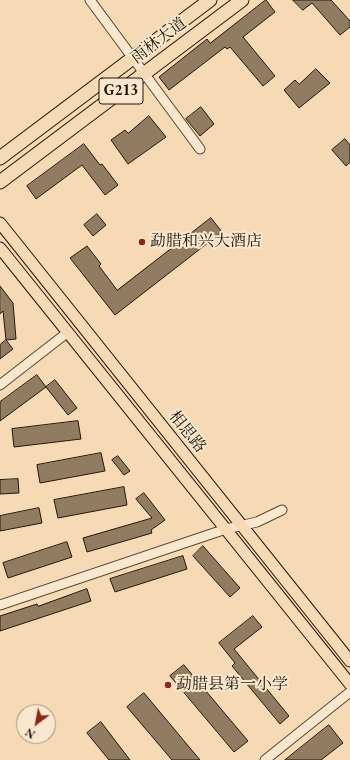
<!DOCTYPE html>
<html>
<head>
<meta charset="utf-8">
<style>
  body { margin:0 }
  #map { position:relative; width:350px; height:760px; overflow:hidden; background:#f6dab6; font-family:"EB Garamond",serif }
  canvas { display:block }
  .north { position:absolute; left:16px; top:704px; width:40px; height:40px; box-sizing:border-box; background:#f9e7d0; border:1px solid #a39480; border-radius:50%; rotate:212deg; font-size:11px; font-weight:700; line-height:16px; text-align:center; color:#231708 }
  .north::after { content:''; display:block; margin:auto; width:14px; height:18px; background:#8f2418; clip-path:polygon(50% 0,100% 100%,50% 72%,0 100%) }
</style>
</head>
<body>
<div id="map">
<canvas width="350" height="760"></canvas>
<div class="north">N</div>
</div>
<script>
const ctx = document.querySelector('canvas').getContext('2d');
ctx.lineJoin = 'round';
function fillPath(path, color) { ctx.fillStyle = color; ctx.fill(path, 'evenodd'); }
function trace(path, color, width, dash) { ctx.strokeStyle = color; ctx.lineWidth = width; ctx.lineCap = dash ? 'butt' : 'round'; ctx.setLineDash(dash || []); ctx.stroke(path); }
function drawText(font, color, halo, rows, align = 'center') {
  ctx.font = font + ' "EB Garamond","Noto Serif SC",serif'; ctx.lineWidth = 4; ctx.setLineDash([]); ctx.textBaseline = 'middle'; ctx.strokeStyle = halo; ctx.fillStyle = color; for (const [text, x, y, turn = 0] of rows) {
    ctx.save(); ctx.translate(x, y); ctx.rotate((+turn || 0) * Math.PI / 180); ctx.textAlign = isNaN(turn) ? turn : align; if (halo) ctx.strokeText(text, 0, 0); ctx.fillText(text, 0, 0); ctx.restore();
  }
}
const building = new Path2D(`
  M266 0 275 12 243 37 275 76 263 86 230 47 227 49 225 47 169 90 159 77 207 39 210 43Z
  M293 0H331L350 21V27L340 35 312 3 303 10Z
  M316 69 330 83 299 108 284 90 295 80 299 84Z
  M201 107 214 124 200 136 186 119Z
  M149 116 166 137 128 164 111 140 125 130 128 133Z
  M345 139 350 145V162L346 166 332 150Z
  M84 144 100 165 102 164 118 185 105 195 82 165 36 199 27 186Z
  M97 214 106 225 93 236 84 225Z
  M211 218 222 232 115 315 70 258 87 246 101 264 99 266 117 290Z
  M0 286 13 303 16 339 6 340 3 311 0 314Z
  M6 340 13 349 0 359V345Z
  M37 375 46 387 0 421V402Z
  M55 380 77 408 68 415 46 387Z
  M78 421 81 439 14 447 12 429Z
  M101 453 105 471 40 483 37 465Z
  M118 456 130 471 124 475 112 460Z
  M18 479 19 493 0 494V480Z
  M124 487 127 505 58 518 54 500Z
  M144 493 165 520 151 530 152 533 87 552 83 538 152 518 136 499Z
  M39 508 42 523 0 531V516Z
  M67 542 72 557 8 578 3 563Z
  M203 546 240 588 230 597 193 556Z
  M183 556 187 569 115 592 110 579Z
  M87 589 91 601 0 631V616L37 604 38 606Z
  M253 616 262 627 234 649 289 716 280 724 232 666 235 663 219 643Z
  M184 665 248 741 234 752 170 676Z
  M144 693 200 760H172L127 707Z
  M101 722 130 760H109L87 733Z
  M329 725 343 743 321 760H285Z`);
fillPath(building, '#917c62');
trace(building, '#231708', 1);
const minor = new Path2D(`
  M90 0 200 149
  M0 385 68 332
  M0 605 226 529 257 522 282 510
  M265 760 350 692`);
const major = new Path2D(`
  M0 223 350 661
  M0 248 350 684`);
const highway = new Path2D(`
  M0 158 210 0
  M0 182 242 0`);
trace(minor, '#584834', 11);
trace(major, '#231708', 13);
trace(highway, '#231708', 15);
trace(minor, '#f9e7d0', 9);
trace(major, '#f6dab6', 11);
trace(highway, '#f6dab6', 13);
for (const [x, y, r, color] of [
  [142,242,4,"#8f2418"],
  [168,685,4,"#8f2418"]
]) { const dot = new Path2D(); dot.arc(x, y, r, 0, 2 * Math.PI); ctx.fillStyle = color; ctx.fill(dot); trace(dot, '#f9e7d0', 1.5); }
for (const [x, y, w] of [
  [121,91,44]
]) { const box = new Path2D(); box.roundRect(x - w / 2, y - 13, w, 26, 3); ctx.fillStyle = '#f9e7d0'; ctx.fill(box); trace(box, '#231708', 1); }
drawText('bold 15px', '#231708', null, [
  ["G213",121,91]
]);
drawText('16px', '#231708', '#f9e7d0', [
  ["雨林大道",159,41,-37],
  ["相思路",187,432,51]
]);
drawText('16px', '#231708', '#f9e7d0', [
  ["勐腊和兴大酒店",150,242],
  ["勐腊县第一小学",176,685]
], 'left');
</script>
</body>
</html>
